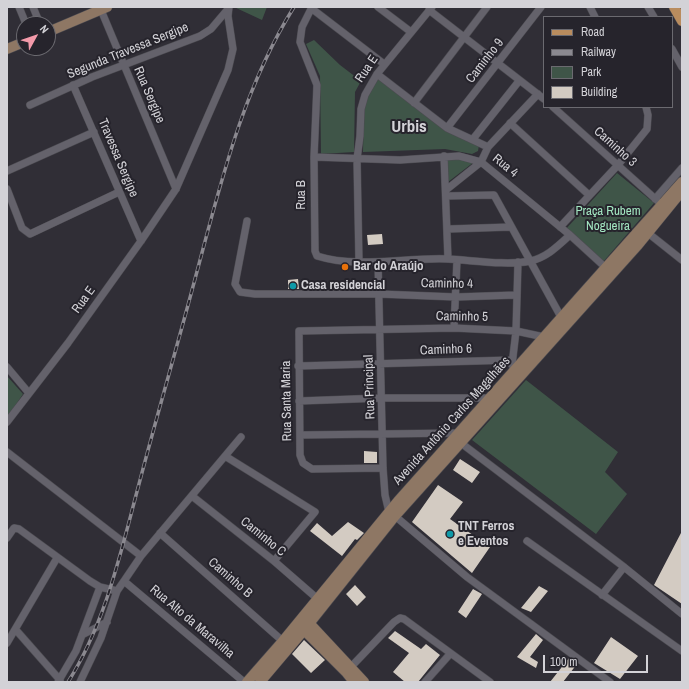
<!DOCTYPE html>
<html>
<head>
<meta charset="utf-8">
<style>
  body { margin:0 }
  #map { position:relative; width:689px; height:689px; overflow:hidden; background:#302e36; font-family:"Archivo Narrow",sans-serif }
  canvas { display:block }
  .frame { position:absolute; inset:0; border:8px solid #d3d2d7; pointer-events:none }
  .legend { position:absolute; left:543px; top:16px; width:130px; height:92px; box-sizing:border-box; background:#26242c; border:1px solid #6b6a70; margin:0; padding:5px 7px; list-style:none; font-size:12px; color:#d3d2d7 }
  .legend li { display:flex; align-items:center; gap:8px; height:20px }
  .legend b { width:20px; border:1px solid #6b6a70 }
  .north { position:absolute; left:16px; top:16px; width:40px; height:40px; box-sizing:border-box; background:#26242c; border:1px solid #6b6a70; border-radius:50%; rotate:50deg; font-size:11px; font-weight:700; line-height:16px; text-align:center; color:#d3d2d7 }
  .north::after { content:''; display:block; margin:auto; width:14px; height:18px; background:#f39aaa; clip-path:polygon(50% 0,100% 100%,50% 72%,0 100%) }
  .scale { position:absolute; left:543px; top:655px; width:105px; height:18px; box-sizing:border-box; border:2px solid #d3d2d7; border-top:0; padding-left:5px; font-size:12px; line-height:14px; white-space:nowrap; color:#d3d2d7; -webkit-text-stroke:3px #26242c; paint-order:stroke }
</style>
</head>
<body>
<div id="map">
<canvas width="689" height="689"></canvas>
<div class="frame"></div>
<ul class="legend">
<li><b style="height:5px;background:#b98c5e"></b>Road</li>
<li><b style="height:5px;background:#8b8990"></b>Railway</li>
<li><b style="height:11px;background:#3f5548"></b>Park</li>
<li><b style="height:11px;background:#d3cbc2"></b>Building</li>
</ul>
<div class="north">N</div>
<div class="scale">100 m</div>
</div>
<script>
const ctx = document.querySelector('canvas').getContext('2d');
ctx.lineJoin = 'round';
function fillPath(path, color) { ctx.fillStyle = color; ctx.fill(path, 'evenodd'); }
function trace(path, color, width, dash) { ctx.strokeStyle = color; ctx.lineWidth = width; ctx.lineCap = dash ? 'butt' : 'round'; ctx.setLineDash(dash || []); ctx.stroke(path); }
function drawText(font, color, halo, rows, align = 'center') {
  ctx.font = font + ' "Archivo Narrow",sans-serif'; ctx.lineWidth = 4; ctx.setLineDash([]); ctx.textBaseline = 'middle'; ctx.strokeStyle = halo; ctx.fillStyle = color; for (const [text, x, y, turn = 0] of rows) {
    ctx.save(); ctx.translate(x, y); ctx.rotate((+turn || 0) * Math.PI / 180); ctx.textAlign = isNaN(turn) ? turn : align; if (halo) ctx.strokeText(text, 0, 0); ctx.fillText(text, 0, 0); ctx.restore();
  }
}
fillPath(new Path2D(`
  M234 7H267L262 20Z
  M314 40 340 65 361 81 355 92 354 152 321 154 320 76 306 44Z
  M377 78 444 128 479 145 478 151 472 154 445 149 363 152 364 99Z
  M447 154 474 162 448 182Z
  M617 173 654 203 603 262 565 230Z
  M7 376 23 394 7 418Z
  M526 380 618 452 605 472 627 494 596 534 472 440Z`), '#3f5548');
fillPath(new Path2D(`
  M382 234 383 244 368 245 367 235Z
  M298 279 299 289H288V280Z
  M364 451 377 452V463H364Z
  M460 459 480 472 472 483 453 470Z
  M438 485 463 502 450 519 490 547 472 573 412 522Z
  M348 522 364 533 357 540 355 539 342 556 310 531 317 523 332 536Z
  M682 531V604L654 585Z
  M355 585 366 597 357 606 346 594Z
  M539 586 548 591 531 612 521 608Z
  M473 589 482 594 466 618 458 612Z
  M395 631 421 649 426 644 440 655 418 682H405L393 672 409 653 388 638Z
  M536 634 543 640 530 657 538 662 536 668 517 657Z
  M611 637 638 656 620 679 594 663Z
  M304 640 325 660 311 673 292 654Z
  M569 658 577 664 563 682H550Z`), '#d3cbc2');
const street = new Path2D(`
  M19 7 26 24
  M33 7 40 24
  M312 7 302 27 300 42 317 85 314 157 315 251 317 256C359 269 405 257 448 259 471 260 507 266 530 261 546 258 558 246 570 235
  M378 7 411 32
  M590 7 595 17
  M648 7 654 17
  M311 8 384 64
  M101 10 176 189
  M429 10 544 99
  M672 49 682 67
  M377 74 447 128 488 147
  M73 85 141 241
  M414 103 487 7
  M30 105 92 77 200 36 211 29 228 9
  M553 107 661 204
  M510 123 589 195
  M447 128 541 7
  M473 139 519 81
  M444 156 448 259
  M314 157 400 160 459 156 481 162 570 235 605 267
  M7 171 94 132
  M7 189 22 228 30 234 119 192
  M446 190 481 162 488 147 538 94
  M446 196 494 195 561 317
  M655 199 682 168
  M247 221 235 284 240 292 255 294H379L456 297 516 295
  M560 227 618 165 647 129 648 115 646 107
  M448 229 511 227
  M648 233 682 260
  M359 262 357 159 360 136 361 109 365 95 377 74 432 7
  M378 262 383 468 385 495 389 512
  M454 328 457 260
  M512 365 516 331 518 262
  M298 366 512 360
  M7 367 28 392
  M299 401 382 398H490
  M7 422 68 343 141 241 176 189 228 70 233 49 228 16 229 7
  M300 435 459 433
  M461 443 624 567 682 614
  M7 452 141 556
  M225 456 315 512 274 561
  M383 468 312 469 303 463 300 455 299 331 454 328 516 331 544 337
  M192 496 274 561 320 601
  M395 516 467 577 610 682
  M160 533 286 644
  M7 538 14 528 19 529 90 581 100 587 117 591
  M527 541 682 651
  M124 581 244 682
  M602 595 624 567
  M16 630 60 680
  M82 635 107 622
  M7 643 57 558
  M348 670 394 622 400 618 404 619 490 682
  M58 682 76 651 100 587
  M80 682 101 638 117 591 124 581 141 556 241 437
  M425 682 450 654`);
const secondary = new Path2D(`
  M48 32 107 7
  M7 49 24 42
  M309 623 364 682
  M304 630 346 672 354 682
  M247 682 283 641 399 500 682 182
  M260 682 304 630 395 516 637 246 681 192`);
const primary = new Path2D(`
  M674 7 682 21`);
trace(street, '#4c4b51', 8);
trace(secondary, '#4c4b51', 11);
trace(primary, '#4c4b51', 11);
trace(street, '#64626b', 7);
trace(secondary, '#8e7764', 10);
trace(primary, '#b98c5e', 10);
const rail = new Path2D(`
  M68 682C106 622 121 551 139 484 157 415 177 347 195 279 220 186 242 90 294 7`);
trace(rail, '#8b8990', 3.5);
trace(rail, '#26242c', 2, [6]);
for (const [x, y, r, color] of [
  [345,267,4,"#e8710a"],
  [293,286,4,"#0f9aa8"],
  [450,534,4,"#0f9aa8"]
]) { const dot = new Path2D(); dot.arc(x, y, r, 0, 2 * Math.PI); ctx.fillStyle = color; ctx.fill(dot); trace(dot, '#26242c', 1.5); }
drawText('13px', '#d3d2d7', '#26242c', [
  ["Segunda Travessa Sergipe",128,51,-22],
  ["Caminho 9",485,61,-52],
  ["Rua E",367,69,-56],
  ["Rua Sergipe",149,95,67],
  ["Caminho 3",615,147,42],
  ["Travessa Sergipe",118,158,67],
  ["Rua 4",505,166,39],
  ["Rua B",302,195,-90],
  ["Caminho 4",447,284,1],
  ["Rua E",84,300,-54],
  ["Caminho 5",462,317,1],
  ["Caminho 6",446,350,-2],
  ["Rua Principal",370,387,-92],
  ["Rua Santa Maria",287,401,-91],
  ["Avenida Antônio Carlos Magalhães",452,421,-48],
  ["Caminho C",263,537,39],
  ["Caminho B",230,578,41],
  ["Rua Alto da Maravilha",192,622,40]
]);
drawText('13px', '#a3e7c2', '#26242c', [
  ["Praça Rubem",608,212],
  ["Nogueira",608,227]
]);
drawText('bold 13px', '#d3d2d7', '#26242c', [
  ["Bar do Araújo",353,267],
  ["Casa residencial",301,286],
  ["TNT Ferros",458,527],
  ["e Eventos",458,542]
], 'left');
drawText('bold 17px', '#d3d2d7', '#26242c', [
  ["Urbis",409,127]
]);
</script>
</body>
</html>
